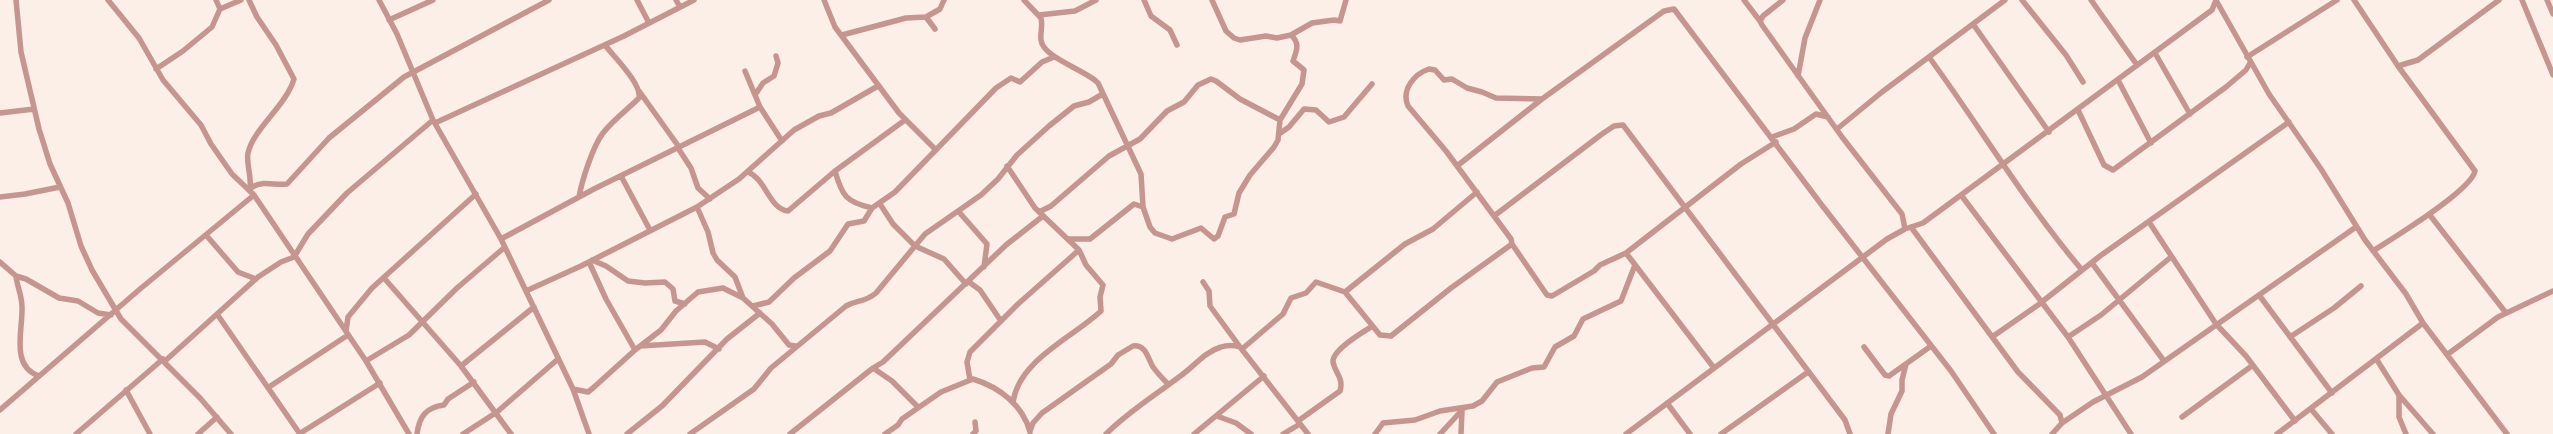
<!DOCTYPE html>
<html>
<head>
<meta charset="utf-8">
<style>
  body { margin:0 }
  canvas { display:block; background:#fbefe7 }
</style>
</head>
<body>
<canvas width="2553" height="434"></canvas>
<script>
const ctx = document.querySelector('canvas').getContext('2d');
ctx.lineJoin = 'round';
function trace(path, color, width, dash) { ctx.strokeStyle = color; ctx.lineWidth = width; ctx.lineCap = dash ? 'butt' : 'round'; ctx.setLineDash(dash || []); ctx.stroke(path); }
trace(new Path2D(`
  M16 0 21 52 39 129 50 164 68 203 81 246 92 270 121 319 200 398 231 434
  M108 0 139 38 163 80 201 125 211 144 232 174 254 195 366 361 409 434
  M216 0 220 9
  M249 0 257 17 276 45 294 79C286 106 253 129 248 153 246 163 252 178 250 190
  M379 0 397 34 433 120 501 239 573 389 589 434
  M637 0 649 23
  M676 0 680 7
  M824 0 835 27 899 113 935 149
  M1024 0 1041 18C1043 26 1040 33 1041 40 1043 58 1086 70 1098 83L1141 174 1143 207 1150 227 1155 233 1172 239 1201 228 1214 239 1218 236 1225 217 1234 214 1239 193 1250 175 1274 147 1278 140 1280 120 1302 84 1304 70 1293 61C1297 50 1300 43 1291 35L1277 38 1266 36 1240 40 1234 38 1226 31 1212 0
  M1144 0 1151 16 1170 30 1177 45
  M1744 0 1760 21
  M1783 0 1763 16 1760 21 1762 25 1842 137 1902 214 1905 229
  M2022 0 2066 55 2083 82
  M2091 0 2137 65
  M2354 0 2398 66 2475 171C2471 191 2393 238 2373 251
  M2522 0 2553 75
  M2547 0 2553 14
  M2217 2 2269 94 2321 169 2365 240 2406 294 2423 323 2507 434
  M1039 15 1075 11 1096 0
  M926 17 940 9 944 0
  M389 20 433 0
  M1973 24 2049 132
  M842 35 906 18 926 17 935 29
  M1291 35 1312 23 1334 20 1340 21 1346 0
  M2155 53 2190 114
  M1929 57C1981 128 2025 203 2082 270
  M2247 57 2337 0
  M2398 66 2418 60 2499 0
  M156 69 183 51 212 27 220 9 241 0
  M745 71 760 107 782 141
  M1798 76 1805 38 1820 0
  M2118 80 2151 143
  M639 91 679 147
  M755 95 763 83 774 76 778 63 776 56
  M2078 110 2104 165 2113 170 2226 87 2246 70 2250 63
  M0 113 34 109
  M435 123 624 36 694 0
  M1837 129 1882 92 2005 0
  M1279 134 1289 127 1304 109 1316 110 1329 122 1344 117 1372 84
  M1772 137 1794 129 1816 114 1828 117
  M678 148 691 168 698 188 710 199
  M1007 166 1035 208 1079 250 1086 265 1103 285 1100 297 1101 311C1072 338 1019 360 1013 402
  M1457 166 1542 99 1664 11 1674 9 1821 204 1951 371 1994 434
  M835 171C842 196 846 202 872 208L895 192 996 88 1011 78 1020 82 1042 62 1054 57
  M748 172C766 179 769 209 788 211L835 171 905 120
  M621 176 650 230
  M250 190 252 187C265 180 275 186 287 184L329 138 404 77 549 0
  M1961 195 2068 337 2131 434
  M0 197 25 194 60 187
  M579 197C582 180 593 146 603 133 613 120 627 110 639 98 642 84 614 57 605 45
  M880 204 893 224 915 246 944 259 966 284
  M697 207 708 232 713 253 717 260 735 277 743 298 772 324 789 345 796 346
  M959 212 987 244 984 267
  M1039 212 1051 206 1109 156 1140 139 1167 111 1184 102 1198 85 1211 79 1216 81 1240 99 1280 120
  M2429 214 2506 313
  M1494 216 1602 134 1614 126 1623 125 1845 420 1850 434
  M2149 222 2216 324 2246 356 2295 421
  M1911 227 2018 372 2060 415 2062 423 2052 434
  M206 235 238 272 256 279
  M501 239 594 189 760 107
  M1068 239H1090L1134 204 1143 207
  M1512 244 1547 295 1552 296 1594 271 1600 265 1626 253
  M592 260 606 266 628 281 645 283 665 282 673 289 675 301 685 304
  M0 262 16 276 26 279 59 298 78 301 98 313 111 315
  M589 262 606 299 635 350
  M2092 263 2164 361
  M16 276C17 286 22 296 22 307 23 330 10 366 39 376
  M384 278 461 366 511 434
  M969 282 980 290 1001 321
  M1203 282 1209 291 1210 306 1240 347
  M526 291 581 266 697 207 739 179 794 130 819 116 831 113 878 86
  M1345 292 1405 244 1433 229 1477 192
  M2259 295 2332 393
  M753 306 769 302 794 278 830 251 848 224 864 221 872 208
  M217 314 300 434
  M346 331 348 317 372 288 476 194
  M1992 337 2038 305 2100 256 2289 122
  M2068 337 2101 315 2171 257
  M2290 337 2334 308 2361 286
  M640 346 705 342 719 349
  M1864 347 1885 375 1889 376 1931 346
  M1242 349 1283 314 1291 298 1306 293 1316 282 1345 292 1380 335 1391 336 1451 288 1512 244 1511 239 1446 151 1408 106C1401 90 1414 74 1429 69L1435 70 1444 80 1452 79 1467 88 1482 92 1496 98 1542 99
  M2448 354 2498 317 2553 291
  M2377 360 2399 395 2433 434
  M165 361 258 277 281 262 294 257 308 234 347 193 433 120
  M366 361 409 335 457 288 505 247
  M461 366 534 307
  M873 368 883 362 1006 245 1043 216
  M1714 368 1626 253 1741 164 1776 142
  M970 380 967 362 970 352 1018 304 1079 250
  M269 387 348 335
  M573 389 588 392 593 388 635 350 661 330 676 311 698 292 723 288 743 298
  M126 390 150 434
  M2399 395V417L2406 434
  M1667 403 1690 434
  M2311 409 2332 434
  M0 410 140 289 254 195
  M1217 416 1236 423 1251 434
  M2182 417 2253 365
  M1298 421 1340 391C1344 378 1335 373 1333 362 1332 350 1363 332 1371 327
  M2062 423 2093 402 2142 377 2356 227
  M1030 431 1033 423 1042 413 1111 364 1118 355 1133 346C1146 344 1148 359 1153 367 1158 374 1163 379 1168 384
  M76 434 163 359
  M198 434 217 417
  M299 434 380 383
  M417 434C419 417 426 407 444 405L448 399 474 382
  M463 434 497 412 558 359
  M627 434 662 406 727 339 760 313
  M690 434 754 389 771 368 846 306C858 299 864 303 876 293L925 234 981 195 998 179 1017 155 1049 126 1074 106 1089 102 1101 95
  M790 434 873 368 892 381 918 407
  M885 434 898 425 902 419 941 392 973 379C999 387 1023 405 1030 432
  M973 434 976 431 975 422
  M1106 434C1128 412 1154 396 1179 377 1194 367 1204 352 1221 347 1227 345 1234 345 1240 347L1308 434
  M1194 434 1264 376
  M1283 434 1300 424
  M1375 434 1383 423 1415 420 1440 411 1473 406 1482 401 1497 382 1532 368 1544 367 1555 347 1574 336 1583 319 1621 301 1635 265
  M1440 434 1464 408
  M1461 434 1462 411
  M1626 434 1887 239 1905 229 1923 223 2212 10 2216 0
  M1721 434 1808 372
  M1888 434 1891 414 1902 391V380L1906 364
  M2277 434 2423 323`), '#c69590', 5.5);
</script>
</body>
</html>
